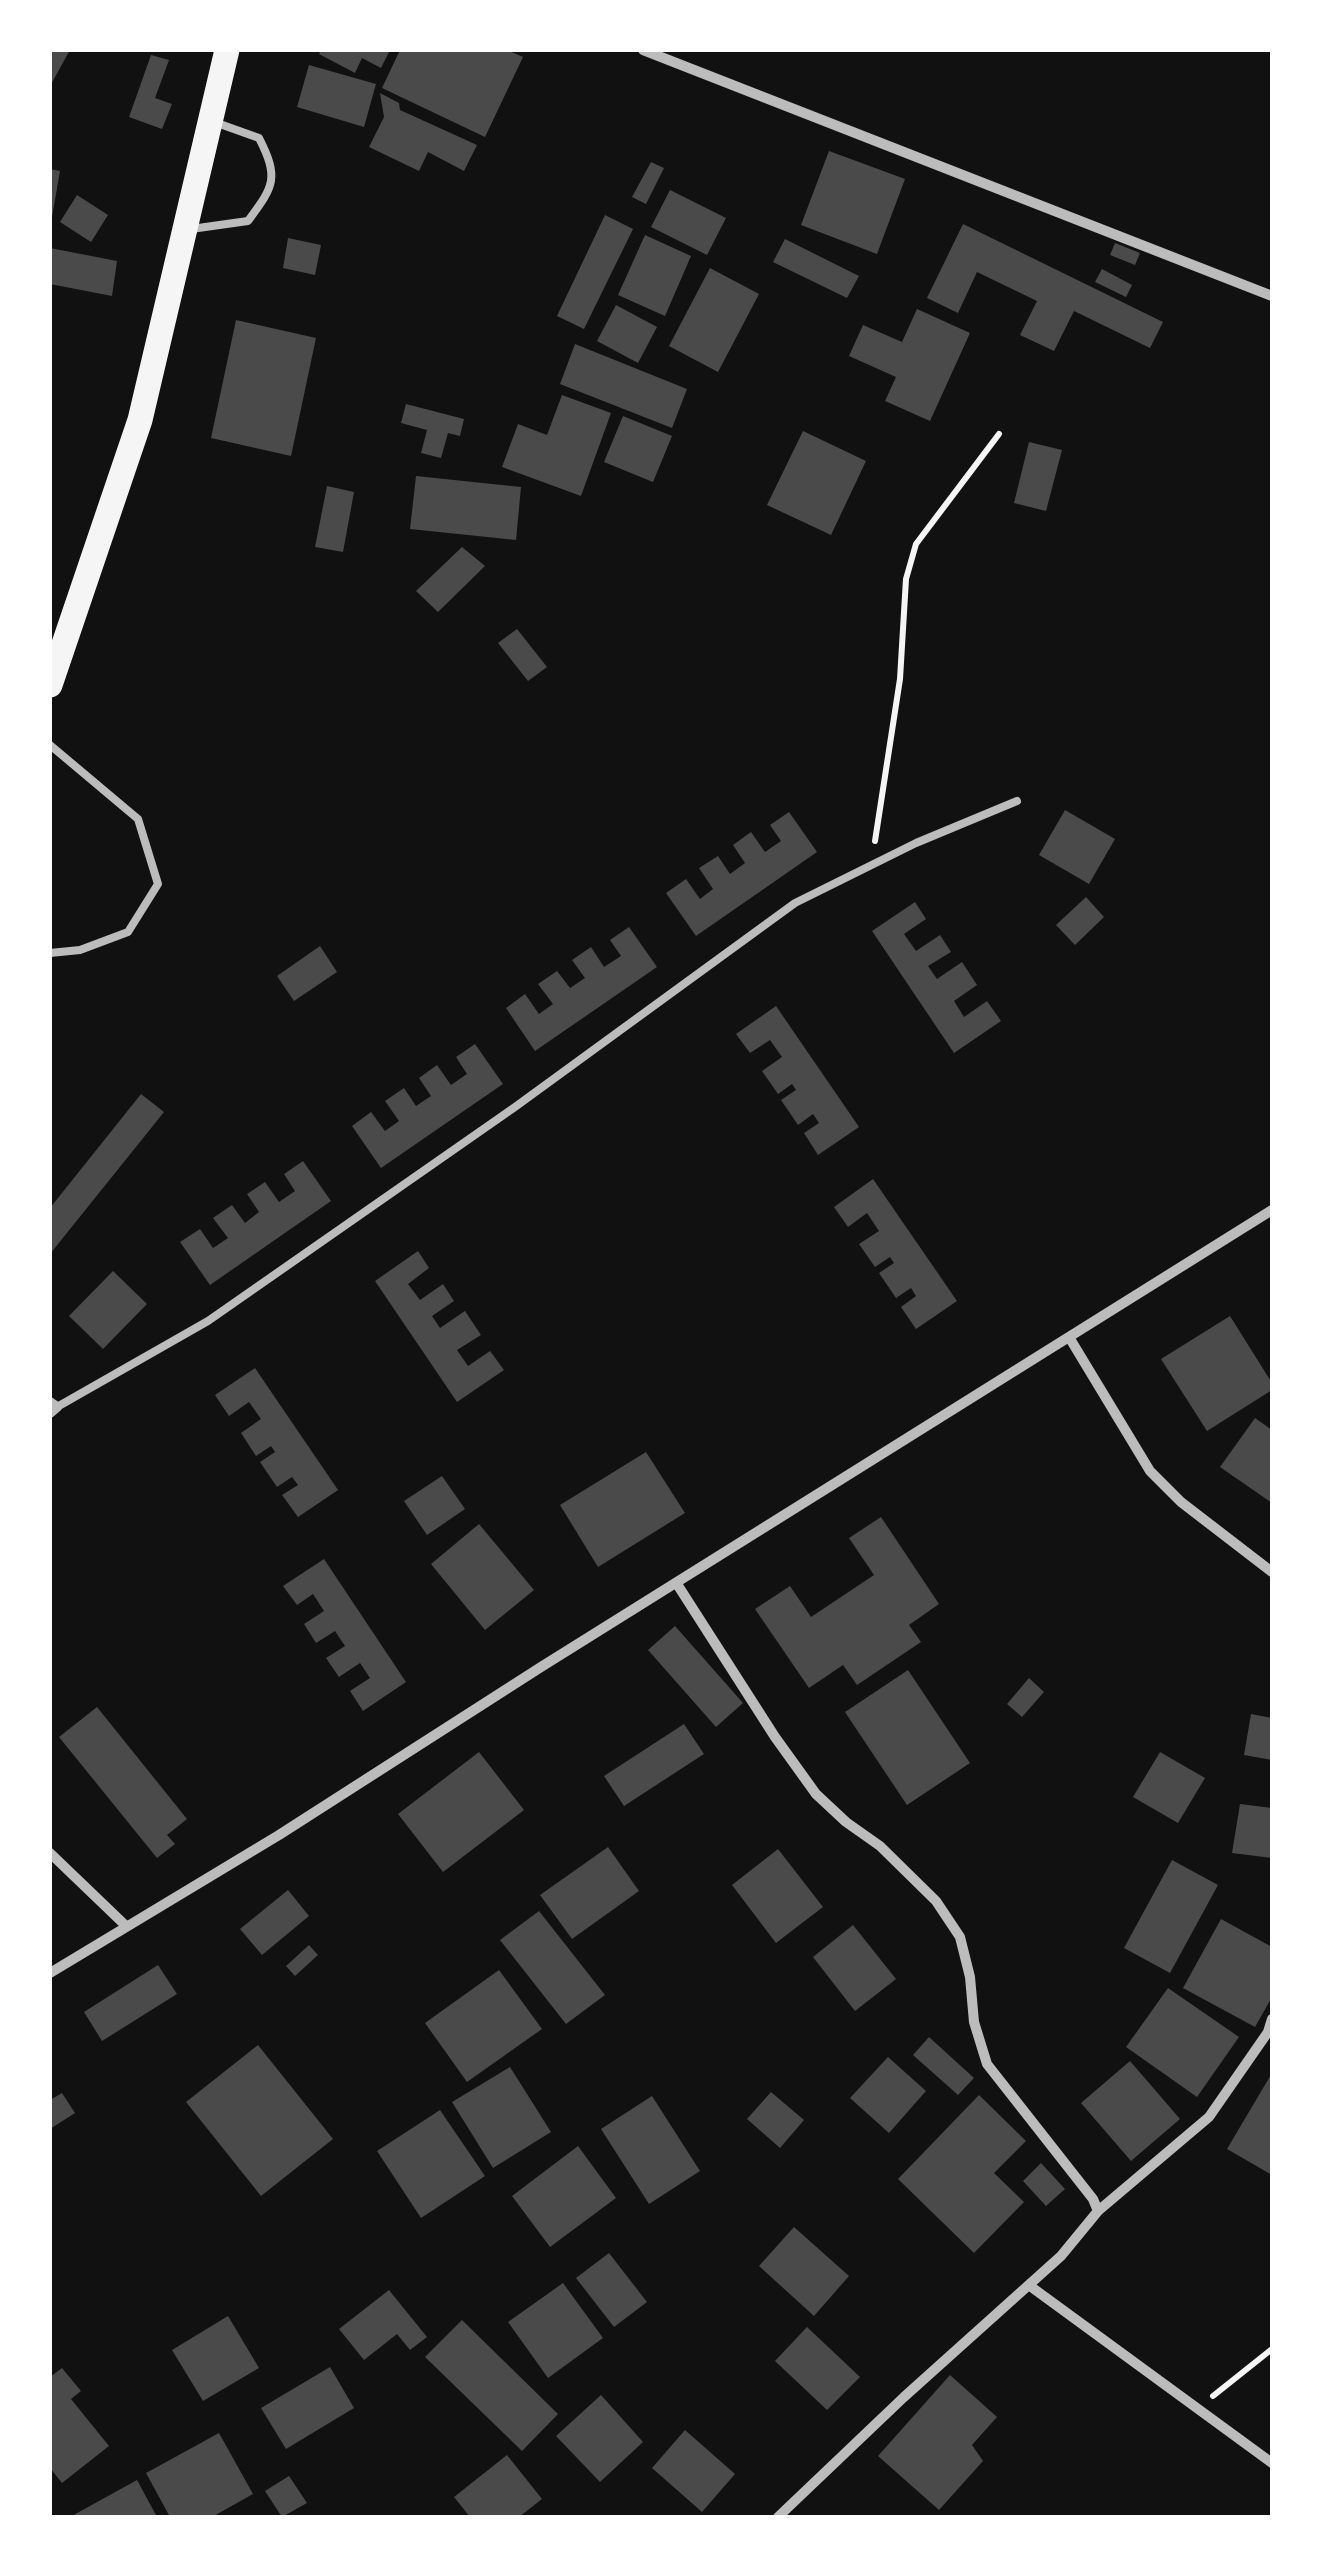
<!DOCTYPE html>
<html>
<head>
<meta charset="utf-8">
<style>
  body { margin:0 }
  #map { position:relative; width:1322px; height:2567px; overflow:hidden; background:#111; font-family:"Golos Text",sans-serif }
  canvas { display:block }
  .frame { position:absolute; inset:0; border:52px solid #fff; pointer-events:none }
</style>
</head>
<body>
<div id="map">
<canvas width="1322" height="2567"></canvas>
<div class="frame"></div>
</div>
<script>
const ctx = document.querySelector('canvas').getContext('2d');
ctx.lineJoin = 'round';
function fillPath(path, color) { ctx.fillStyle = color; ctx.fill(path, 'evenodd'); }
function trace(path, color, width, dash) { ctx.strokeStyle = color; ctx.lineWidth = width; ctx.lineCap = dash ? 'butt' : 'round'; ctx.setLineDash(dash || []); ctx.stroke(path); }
fillPath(new Path2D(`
  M50 50H70L50 86Z
  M321 50H390L381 68 362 58 355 73 319 54Z
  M400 50H507L523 57 485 137 382 88Z
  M151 55 169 60 155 98 172 104 162 129 129 117Z
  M309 65 376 84 364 127 297 107Z
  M380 93 399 103 400 110 477 145 464 171 428 152 419 171 369 147 384 117Z
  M829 151 905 179 877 254 801 225Z
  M651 162 664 168 646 204 632 197Z
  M50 169 60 171 52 217 50 216Z
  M670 190 726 218 707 255 651 227Z
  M77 195 108 215 91 242 60 222Z
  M605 215 633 229 584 329 557 316Z
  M963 224 1163 322 1150 348 1074 311 1054 351 1020 335 1037 301 977 272 958 313 927 298Z
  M645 235 691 256 665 316 618 295Z
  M288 238 321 245 315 275 283 268Z
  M785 239 859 276 847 298 773 262Z
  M1115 243 1140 253 1135 265 1110 255Z
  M50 248 117 261 112 296 50 284Z
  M710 268 759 294 718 372 669 346Z
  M1102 269 1132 285 1126 297 1095 282Z
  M616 305 657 327 638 363 597 341Z
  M917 309 970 333 930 421 885 401 896 377 849 356 863 325 902 342Z
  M236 320 316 338 291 456 211 438Z
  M575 344 687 389 672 428 560 384Z
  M562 395 611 413 581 496 502 467 518 424 547 435Z
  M406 404 464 419 460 436 448 433 441 458 421 453 427 430 401 423Z
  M623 416 672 436 653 482 604 462Z
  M803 431 866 461 831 535 767 505Z
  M1029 442 1062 450 1046 511 1014 503Z
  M416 476 521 487 516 540 410 529Z
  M327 486 354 492 343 552 315 547Z
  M462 547 485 566 438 612 416 591Z
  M517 629 547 667 528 681 498 643Z
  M1065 810 1115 839 1089 884 1039 855Z
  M789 812 817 852 696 936 666 893 686 879 700 899 713 889 699 868 718 856 730 874 745 863 733 845 751 832 765 852 781 841 770 825Z
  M1086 897 1104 917 1075 945 1056 925Z
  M915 902 926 919 904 934 916 951 940 935 951 952 928 966 937 979 962 962 977 985 954 1001 964 1017 987 1001 1001 1021 954 1053 872 931Z
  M629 927 657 967 535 1051 506 1008 525 994 539 1014 553 1004 538 984 557 971 570 988 585 978 572 960 591 947 604 967 621 956 610 940Z
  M320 946 337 972 294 1001 277 976Z
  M776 1006 859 1127 818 1155 804 1133 819 1123 813 1114 798 1125 781 1100 796 1090 792 1084 778 1094 762 1071 782 1057 770 1040 750 1053 736 1034Z
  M475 1044 503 1084 381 1168 352 1126 371 1112 385 1131 399 1121 385 1101 404 1088 416 1106 431 1096 419 1078 437 1065 451 1085 467 1074 456 1057Z
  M141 1094 164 1112 50 1254V1208Z
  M303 1161 331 1201 210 1285 180 1242 200 1229 213 1248 228 1238 213 1218 232 1205 245 1223 259 1212 247 1194 265 1182 279 1202 295 1191 284 1174Z
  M873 1179 957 1301 916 1329 901 1307 916 1296 911 1288 896 1298 879 1273 894 1263 890 1257 875 1267 859 1244 879 1231 867 1213 848 1227 834 1207Z
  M418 1251 429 1268 408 1284 420 1300 443 1284 454 1301 432 1316 440 1328 465 1311 481 1335 457 1350 468 1366 490 1351 504 1370 457 1402 375 1281Z
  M113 1271 147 1304 103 1349 69 1316Z
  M1230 1316 1272 1383V1390L1207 1431 1161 1359Z
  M255 1368 338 1490 298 1517 282 1495 298 1485 292 1477 277 1487 260 1462 275 1452 271 1446 256 1456 241 1433 261 1419 249 1402 229 1416 215 1395Z
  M1255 1418 1272 1430V1503L1220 1467Z
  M646 1452 685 1513 598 1567 560 1505Z
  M442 1476 465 1509 427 1535 404 1501Z
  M881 1517 939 1604 909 1625 921 1642 857 1685 843 1665 809 1688 755 1609 790 1586 811 1617 874 1575 849 1538Z
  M479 1524 534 1590 485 1630 431 1564Z
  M324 1559 406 1682 363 1711 350 1691 370 1678 360 1663 339 1677 326 1658 345 1646 335 1631 316 1643 304 1624 324 1611 313 1594 297 1605 283 1586Z
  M675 1626 743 1703 716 1727 648 1650Z
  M908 1670 970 1763 907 1805 845 1712Z
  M1029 1678 1044 1692 1022 1717 1007 1704Z
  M97 1707 187 1819 167 1835 175 1844 157 1858 59 1737Z
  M1251 1714 1272 1718V1760L1244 1755Z
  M684 1724 704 1754 624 1806 604 1776Z
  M479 1752 524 1810 443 1872 398 1814Z
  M1160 1752 1205 1778 1178 1823 1133 1797Z
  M1240 1804 1272 1808V1858L1232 1853Z
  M608 1847 639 1891 572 1939 540 1895Z
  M778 1849 823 1907 776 1943 732 1885Z
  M1172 1860 1218 1885 1170 1973 1124 1948Z
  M288 1890 309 1916 262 1955 240 1929Z
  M539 1911 605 1995 566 2024 500 1940Z
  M1221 1919 1272 1947V1997L1255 2027 1183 1988Z
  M853 1925 896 1979 855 2011 813 1957Z
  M309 1945 318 1955 295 1976 286 1966Z
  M158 1965 177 1994 102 2041 84 2012Z
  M499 1970 542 2029 467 2082 425 2023Z
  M1168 1988 1239 2037 1197 2097 1126 2047Z
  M929 2037 974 2078 958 2095 913 2055Z
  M258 2045 333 2139 261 2196 186 2102Z
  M888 2057 926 2091 889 2133 850 2098Z
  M1130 2061 1180 2119 1131 2161 1081 2103Z
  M510 2067 551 2132 493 2168 452 2102Z
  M1272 2073V2175L1227 2149Z
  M771 2092 804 2120 780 2148 747 2119Z
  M62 2093 75 2113 50 2129V2100Z
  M979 2095 1026 2141 994 2173 1024 2202 974 2253 898 2179Z
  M652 2096 700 2171 649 2204 601 2129Z
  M440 2110 485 2176 421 2218 377 2151Z
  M578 2146 616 2198 550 2247 512 2196Z
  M1041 2163 1065 2189 1046 2206 1023 2181Z
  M794 2227 849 2276 814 2316 759 2266Z
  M609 2253 647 2302 614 2327 576 2278Z
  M563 2283 603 2338 548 2378 508 2322Z
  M389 2290 427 2337 410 2350 397 2334 364 2360 339 2329Z
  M228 2316 259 2368 203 2401 172 2350Z
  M462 2320 558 2414 522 2451 425 2357Z
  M807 2327 860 2377 827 2410 775 2361Z
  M330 2367 354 2408 286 2449 261 2408Z
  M62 2368 81 2391 71 2399 109 2446 62 2483 50 2468V2377Z
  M950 2375 997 2417 972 2445 983 2461 939 2510 878 2456Z
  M601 2395 643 2442 600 2482 556 2436Z
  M685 2430 735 2474 702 2512 652 2468Z
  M219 2433 253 2494 212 2517H170L146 2473Z
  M507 2455 542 2499 519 2517H470L454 2497Z
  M289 2476 307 2503 282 2517 265 2491Z
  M137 2480 157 2517H70Z`), '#4a4a4a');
trace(new Path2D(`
  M875 841 900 679 906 579 916 544 999 434
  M1213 2396 1272 2349`), '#f5f5f5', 6);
trace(new Path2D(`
  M191 229 248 221C273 187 280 179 259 138L217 123
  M50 745 138 819 158 884 128 932 80 950 50 953
  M57 1407 208 1321 515 1107 795 903 916 843 1017 801`), '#bcbcbc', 8);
trace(new Path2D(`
  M643 50 1272 296
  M1069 1337 1150 1471 1181 1502 1272 1572
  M50 1402 57 1407 50 1413
  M677 1584 775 1737 816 1794 846 1822 880 1846 936 1901 960 1937 970 1977 974 2022 987 2064 1093 2199 1098 2211
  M50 1853 125 1925
  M50 1973 279 1835 541 1667 1272 1210
  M1030 2286 1272 2463
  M778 2517 904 2397 1061 2256 1098 2211 1209 2117 1268 2032 1272 2019`), '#bcbcbc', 10);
trace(new Path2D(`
  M50 685 140 420 227 50`), '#f5f5f5', 25);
</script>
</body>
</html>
